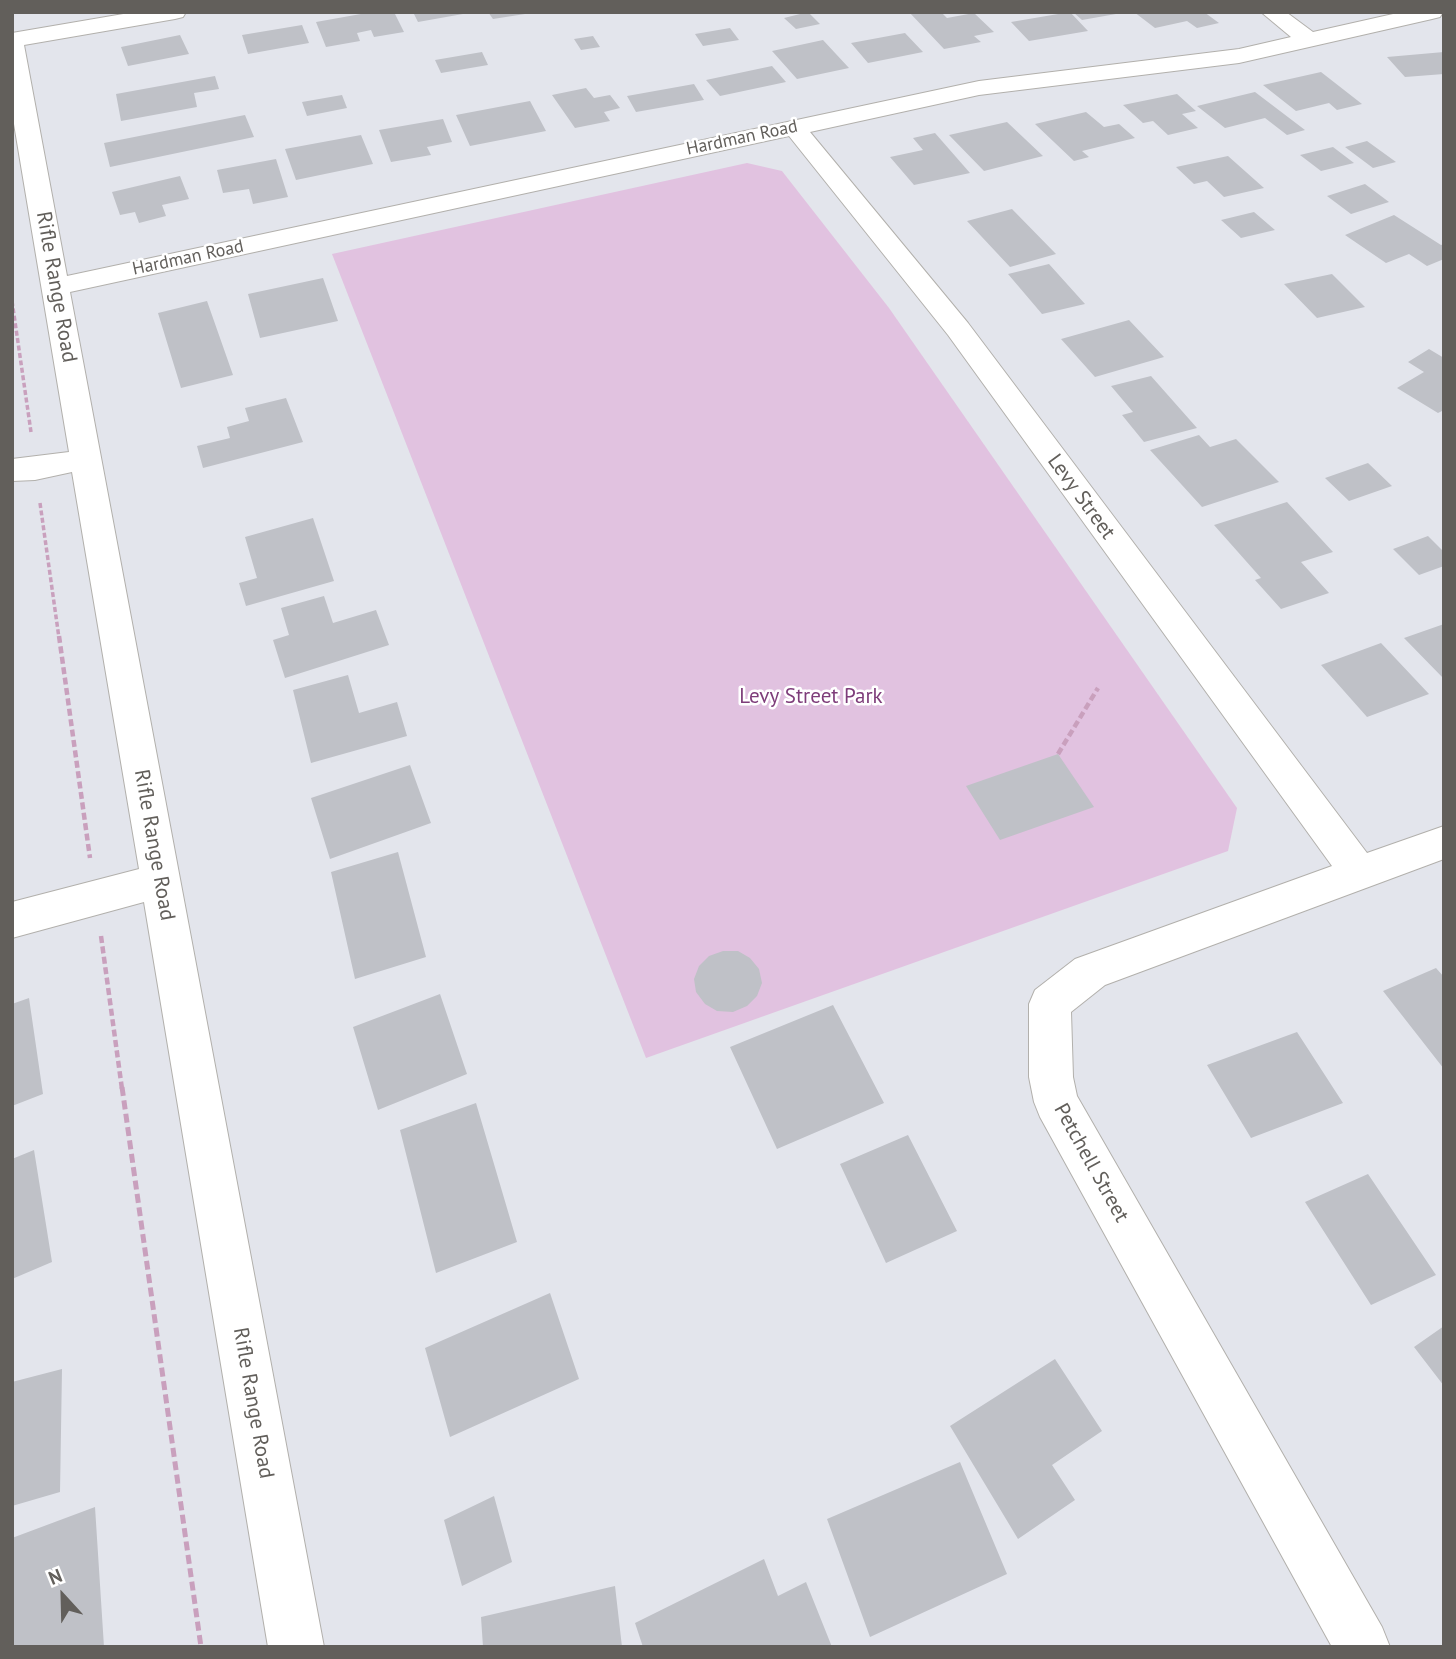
<!DOCTYPE html>
<html>
<head>
<meta charset="utf-8">
<style>
  body { margin:0 }
  #map { position:relative; width:1456px; height:1659px; overflow:hidden; background:#e3e5ec; font-family:"PT Sans",sans-serif }
  canvas { display:block }
  .frame { position:absolute; inset:0; border:14px solid #625f5b; pointer-events:none }
  .north { position:absolute; left:28px; top:1561px; width:70px; height:70px; -webkit-text-stroke:5px #fff; paint-order:stroke; rotate:338deg; font-size:19px; font-weight:700; line-height:28px; text-align:center; color:#625f5b }
  .north::after { content:''; display:block; margin:auto; width:24px; height:32px; background:#625f5b; clip-path:polygon(50% 0,100% 100%,50% 72%,0 100%) }
</style>
</head>
<body>
<div id="map">
<canvas width="1456" height="1659"></canvas>
<div class="frame"></div>
<div class="north">N</div>
</div>
<script>
const ctx = document.querySelector('canvas').getContext('2d');
ctx.lineJoin = 'round';
function fillPath(path, color) { ctx.fillStyle = color; ctx.fill(path, 'evenodd'); }
function trace(path, color, width, dash) { ctx.strokeStyle = color; ctx.lineWidth = width; ctx.lineCap = dash ? 'butt' : 'round'; ctx.setLineDash(dash || []); ctx.stroke(path); }
function drawText(font, color, halo, rows, align = 'center') {
  ctx.font = font + ' "PT Sans",sans-serif'; ctx.lineWidth = 5; ctx.setLineDash([]); ctx.textBaseline = 'middle'; ctx.strokeStyle = halo; ctx.fillStyle = color; for (const [text, x, y, turn = 0] of rows) {
    ctx.save(); ctx.translate(x, y); ctx.rotate((+turn || 0) * Math.PI / 180); ctx.textAlign = isNaN(turn) ? turn : align; if (halo) ctx.strokeText(text, 0, 0); ctx.fillText(text, 0, 0); ctx.restore();
  }
}
fillPath(new Path2D(`
  M747 163 782 171 889 308 1237 808 1228 851 646 1058 332 254Z`), '#e1c2e0');
fillPath(new Path2D(`
  M372 12H394L404 32 374 37 371 30 357 33 360 41 326 47 316 22Z
  M413 12H463V14L418 22Z
  M488 12H525V14L493 19Z
  M808 12 820 24 796 29 784 18Z
  M909 12H941L947 18 974 13 994 32 974 36 981 42 944 49Z
  M1070 12 1088 31 1029 41 1011 22Z
  M1073 12H1116V14L1082 20Z
  M1134 12H1204L1219 23 1197 28 1187 21 1155 28Z
  M302 25 309 43 248 54 242 35Z
  M730 28 739 40 703 46 695 34Z
  M905 33 923 52 868 63 851 43Z
  M180 35 189 54 128 66 121 47Z
  M593 36 600 47 581 50 574 39Z
  M823 40 849 68 797 79 772 51Z
  M482 52 488 65 441 73 435 60Z
  M1444 52V74L1405 77 1387 57Z
  M772 66 786 82 720 96 706 80Z
  M1321 72 1362 104 1337 110 1329 103 1296 111 1263 85Z
  M215 76 219 89 194 93 197 107 121 121 116 94Z
  M694 84 704 100 636 112 627 96Z
  M586 88 594 98 610 95 620 108 604 112 610 121 575 128 552 95Z
  M1255 92 1305 130 1287 135 1265 118 1225 128 1197 106Z
  M1177 94 1196 111 1182 114 1198 128 1168 135 1153 121 1143 123 1123 105Z
  M342 95 347 108 307 116 302 102Z
  M530 101 546 131 470 146 456 115Z
  M1086 112 1104 127 1119 124 1135 138 1082 151 1089 157 1074 161 1035 124Z
  M245 115 254 137 110 167 104 143Z
  M443 119 452 142 427 147 431 155 391 162 379 130Z
  M1007 122 1043 156 984 171 949 135Z
  M935 133 970 173 914 185 890 157 923 150 913 138Z
  M361 135 373 164 296 180 285 149Z
  M1367 141 1396 162 1373 168 1345 147Z
  M1333 147 1354 163 1321 171 1300 155Z
  M1228 156 1264 188 1224 197 1207 181 1194 184 1176 167Z
  M276 159 288 197 253 204 249 189 223 193 217 170Z
  M180 176 189 199 162 205 166 216 139 223 135 212 120 215 112 192Z
  M1365 184 1389 202 1351 214 1327 196Z
  M1012 209 1056 254 1010 267 967 221Z
  M1254 212 1275 230 1241 238 1221 220Z
  M1394 215 1441 245 1444 244V259L1427 266 1409 254 1386 263 1345 235Z
  M1049 264 1085 304 1042 314 1008 274Z
  M1332 274 1365 307 1317 318 1284 284Z
  M323 278 338 321 260 338 248 294Z
  M207 301 233 375 181 388 158 313Z
  M1129 320 1164 357 1095 377 1061 339Z
  M1429 349 1444 358V410L1438 413 1397 388 1424 372 1408 362Z
  M1151 376 1197 428 1144 442 1122 415 1133 412 1111 386Z
  M286 398 303 442 203 468 197 446 230 438 227 427 249 421 245 408Z
  M1199 435 1210 447 1236 439 1279 482 1202 507 1150 450Z
  M1368 463 1392 486 1349 501 1325 478Z
  M1287 502 1333 552 1301 562 1329 593 1281 609 1255 580 1261 578 1214 525Z
  M313 518 334 581 246 606 239 583 257 578 245 537Z
  M1428 536 1444 552V566L1419 575 1393 549Z
  M324 596 333 623 376 610 389 645 285 678 273 640 289 635 281 608Z
  M1444 624V679L1404 638Z
  M1381 643 1429 694 1367 717 1321 665Z
  M348 675 359 713 397 702 407 736 311 763 293 690Z
  M1058 754 1094 807 1000 840 966 786Z
  M410 765 431 823 330 859 311 798Z
  M398 852 426 957 355 979 331 872Z
  M723 951H738L750 958 759 969 762 983 757 996 747 1006 733 1012 717 1011 705 1004 696 992 694 979 699 966 709 956Z
  M1436 968 1444 977V1069L1383 991Z
  M440 994 467 1074 378 1110 353 1027Z
  M29 998 43 1094 12 1106V1004Z
  M833 1005 884 1103 777 1149 730 1047Z
  M1297 1032 1343 1103 1251 1138 1207 1065Z
  M476 1103 517 1242 436 1273 400 1130Z
  M908 1135 957 1231 886 1263 840 1164Z
  M34 1150 52 1262 12 1279V1159Z
  M1368 1174 1436 1275 1371 1305 1305 1202Z
  M550 1293 579 1379 450 1437 425 1348Z
  M1444 1326V1386L1414 1347Z
  M1055 1359 1102 1431 1052 1465 1075 1500 1018 1539 950 1426Z
  M62 1369 60 1492 12 1506V1382Z
  M960 1462 1007 1574 870 1637 827 1519Z
  M494 1496 512 1562 462 1586 444 1520Z
  M95 1507 104 1647H12V1538Z
  M764 1559 778 1596 806 1582 832 1647H643L635 1623Z
  M615 1586 622 1647H483L481 1617Z`), '#bfc1c7');
const street = new Path2D(`
  M135 12H186L183 17 175 19 24 45 67 276 979 81 1239 49 1291 37 1261 12H1286L1313 32 1402 12H1443L1440 17 1432 19 1239 63 979 95 810 132 968 323 1367 853 1444 826V859L1105 985 1071 1012 1073 1077 1077 1096 1382 1627 1390 1647H1332L1040 1117 1034 1102 1029 1077V1004L1035 990 1075 959 1332 866 948 335 789 136 70 292 324 1647H268L144 902 12 938V902L139 869 72 472 35 480 12 481V459L69 452 12 112V33Z`);
trace(street, '#b2b0ac', 2);
trace(new Path2D(`
  M12 301 31 432
  M40 503 59 638`), '#c9a0bd', 3.5, [5, 2.5]);
trace(new Path2D(`
  M59 636 90 858
  M1058 754 1098 688
  M101 936 122 1089`), '#c9a0bd', 4.5, [7, 3.5]);
trace(new Path2D(`
  M122 1087 201 1647`), '#c9a0bd', 5, [9, 4.5]);
fillPath(street, '#fff');
drawText('18px', '#625f5b', '#fff', [
  ["Hardman Road",742,138,-12],
  ["Hardman Road",188,258,-12]
]);
drawText('21px', '#625f5b', '#fff', [
  ["Rifle Range Road",56,287,80],
  ["Levy Street",1081,497,54],
  ["Rifle Range Road",154,845,80],
  ["Petchell Street",1091,1163,61],
  ["Rifle Range Road",253,1403,80]
]);
drawText('21px', '#7e3d7a', '#fff', [
  ["Levy Street Park",811,697]
]);
</script>
</body>
</html>
